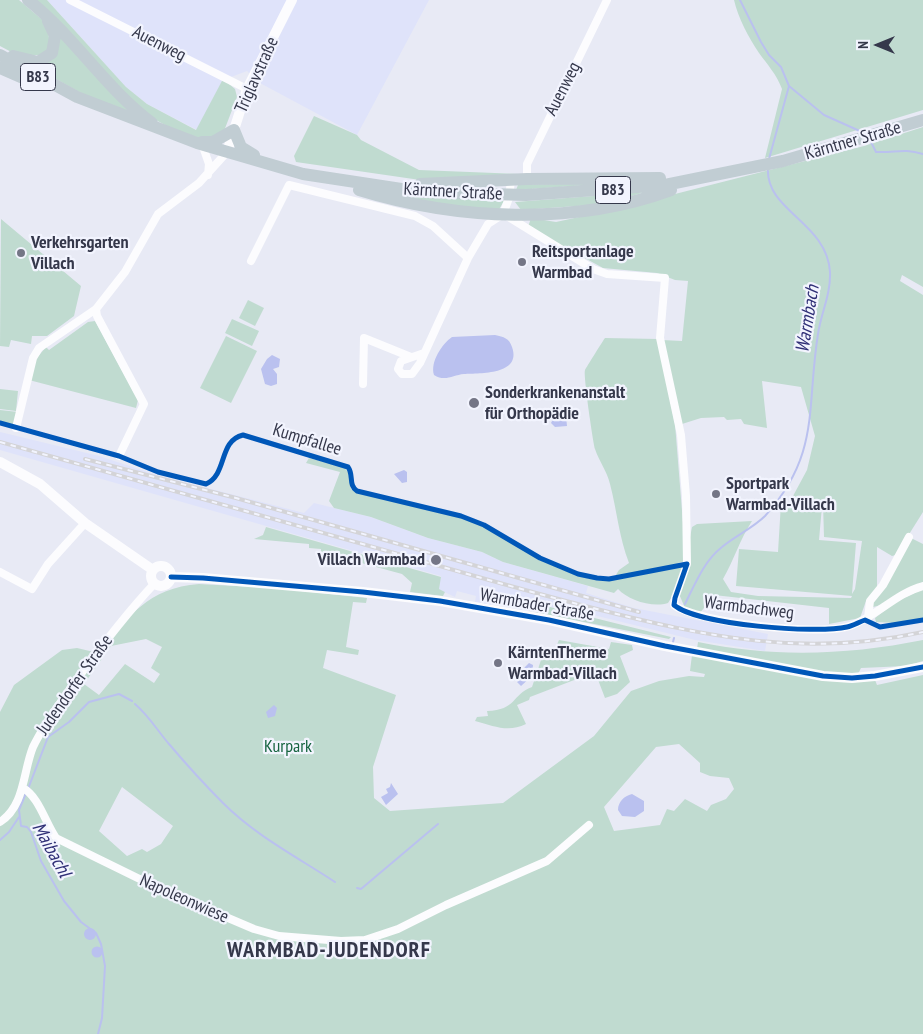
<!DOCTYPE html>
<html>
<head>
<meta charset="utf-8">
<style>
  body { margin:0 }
  #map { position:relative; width:923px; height:1034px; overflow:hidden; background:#e8eaf5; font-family:"PT Sans Narrow",sans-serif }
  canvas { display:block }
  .north { position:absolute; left:853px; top:20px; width:50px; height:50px; -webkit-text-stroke:4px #f2f4fe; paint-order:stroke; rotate:270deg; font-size:14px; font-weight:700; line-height:20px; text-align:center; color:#35384b }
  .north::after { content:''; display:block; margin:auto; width:18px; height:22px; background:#35384b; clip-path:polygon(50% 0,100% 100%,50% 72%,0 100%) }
</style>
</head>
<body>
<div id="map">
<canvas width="923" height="1034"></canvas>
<div class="north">N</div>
</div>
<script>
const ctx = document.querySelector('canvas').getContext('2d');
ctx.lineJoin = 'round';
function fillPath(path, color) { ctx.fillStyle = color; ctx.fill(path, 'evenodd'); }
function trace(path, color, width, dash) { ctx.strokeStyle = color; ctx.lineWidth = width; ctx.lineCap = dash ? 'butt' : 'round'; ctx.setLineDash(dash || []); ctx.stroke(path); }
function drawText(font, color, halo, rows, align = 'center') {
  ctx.font = font + ' "PT Sans Narrow",sans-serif'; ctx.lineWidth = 4.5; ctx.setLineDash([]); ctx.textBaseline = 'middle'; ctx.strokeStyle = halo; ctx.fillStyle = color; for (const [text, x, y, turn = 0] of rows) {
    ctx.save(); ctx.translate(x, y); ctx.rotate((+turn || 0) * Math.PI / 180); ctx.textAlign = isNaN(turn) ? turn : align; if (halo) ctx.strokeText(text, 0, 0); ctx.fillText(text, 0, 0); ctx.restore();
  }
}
fillPath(new Path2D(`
  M47 0H429L357 135 258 82 247 71 223 80 197 130 147 104 126 87Z
  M0 432 99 456 157 475 304 513 314 503 371 517 428 538 482 552 503 562 588 586 586 593 634 608 768 634 765 651 695 640 577 611 531 604 529 611 496 603 491 605 475 602 476 596 457 591 455 597 438 589 441 576 0 450Z`), '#dfe3fa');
fillPath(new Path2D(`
  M0 0H19L45 22 51 45 43 55H17L0 46Z
  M36 0H47L126 87 147 104 196 130 223 79 235 89 237 97 224 131 206 140 174 130 145 114Z
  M734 0H923V110L765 158 782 89C777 75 767 64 759 53 749 38 738 18 734 0Z
  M58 33 139 116 88 97 33 66 41 64Z
  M314 116 357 135 361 140 419 170 520 174 434 182 296 162 294 156Z
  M923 127V287L902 275 900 281 923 295V512L896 555 892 556 877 547V588L866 601 860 618 829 624V608L714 595 700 613 685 608 679 594 692 527 697 524 752 521C740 539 734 560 723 579L731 592 758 596 851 598 852 596 736 586 739 549 778 552 781 503 822 506 819 540 856 543 852 594 855 589 862 541 824 537 823 503 793 496 807 470 815 436 801 387 762 381 767 428 744 424 741 419 727 420 724 417 701 418 682 424 662 340 682 341 688 281 675 280 657 273 603 268 528 227 531 218 556 222 616 209 864 146Z
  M631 182 516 190 518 185Z
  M645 192 606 204 521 210 515 202Z
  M403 195 494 201H504L498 211 440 205Z
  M1 219 81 286 74 316 47 336H32L31 344 11 340 9 347 0 346Z
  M248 300 264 308 255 326 239 318Z
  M232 319 259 331 252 346 225 333Z
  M95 321 138 400 136 408 29 380 35 360 46 347 49 350 88 322Z
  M226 336 257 351 231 403 200 388Z
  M605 338 658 339 675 424 685 548V561L678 563 674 568 684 566 675 592 668 603C652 608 628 600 618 589L614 593 503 562 482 552 428 538 371 517 334 508 329 501 340 472 306 463 309 458 344 467 349 473 351 489 357 493C400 503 446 510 487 527 532 547 556 579 612 581L619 570 629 563C619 537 617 511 610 484 607 471 599 461 595 449 593 441 583 375 585 370 586 368 604 339 605 338Z
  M0 389 18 391 16 411 0 409Z
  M0 410 18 412 13 425 0 422Z
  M266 527 441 577 439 589 445 592 443 596 410 592 412 583 402 574 321 552V549L309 548V544L254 539 263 535Z
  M911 538 923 544V582L881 605 873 607 872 600Z
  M199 584 273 588 367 598 366 603 353 602 346 647 359 650 358 655 327 650 323 668 396 695 373 767 374 798 390 811 503 803 594 736 631 691 659 681 689 676 704 677 705 674 690 671 692 655 875 680 877 685 923 675V1034H0V712L14 685 62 650 77 648 98 653C129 616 148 588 199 584ZM146 639 162 647 151 668 160 674 154 683 125 664 99 695 84 684 111 646ZM679 744 700 763V772L710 776 729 778 734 789 726 799 711 805 707 811 685 799 674 811 667 809 660 825 614 831 604 807 656 747ZM122 787 173 826 161 844 147 852 142 849 127 856 99 831Z
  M923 589V619L897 623 876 622 875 618 897 601Z
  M531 604 550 607 671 637 669 639 529 611Z
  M559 640 609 649 611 642 632 645 633 650 620 656 630 682 617 694 605 698 595 672 530 697 529 700 517 705 526 724C508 733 494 726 475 721L477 717 488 716 487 711C517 710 511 695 532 687L543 654 551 658Z
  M923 640V661L906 666 861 668 858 674 819 672 697 649 698 642C774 658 848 655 923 640Z`), '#c0dbd0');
fillPath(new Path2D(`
  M495 335C504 337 509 338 512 347 522 375 480 373 464 374 453 375 445 382 434 375 430 362 442 344 452 337Z
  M272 355 280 359 279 367 273 369 277 374V384L271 386 265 384 261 369 267 359Z
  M566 416 567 426 555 427 551 423 554 417Z
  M404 470 407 472V482L402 483 394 474Z
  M529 663 533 665 532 676 521 686 517 682 524 675 521 671Z
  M274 705 277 708 275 716 268 718 266 712Z
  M391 783 398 794 386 805 381 797 388 793 386 789 390 787Z
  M632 794 644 801V811L635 817 622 816 618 810C618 802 624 796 632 794Z
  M84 934a6 6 0 1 1 12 0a6 6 0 1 1-12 0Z
  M91.5 952a5.5 5.5 0 1 1 11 0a5.5 5.5 0 1 1-11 0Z`), '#bac1ef');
trace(new Path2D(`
  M740 0 761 42 769 55 781 67 789 86 769 159
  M789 86 824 115 862 132
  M870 140 876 152C896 153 903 148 923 154
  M685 604C695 584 704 561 722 547 735 536 753 528 765 516 821 454 806 408 818 334 821 313 831 294 830 272 827 222 765 211 768 168
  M673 642 674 638
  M135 704C149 716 157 730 169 744 186 764 205 785 223 803 256 836 297 857 335 882
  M28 789 48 737 69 722 89 702 119 694 132 701
  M26 793 19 810 21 826 27 827 31 832 41 861 64 901 81 922 96 933 101 944 105 966 102 1018 98 1034
  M0 840 9 832 19 817
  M357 888 361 889 438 824`), '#bac1ef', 2);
trace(new Path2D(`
  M70 0 247 89
  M202 144 209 164 208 175
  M527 179V164L607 0
  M503 214 509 198 511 180
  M507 216 593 269 607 274 665 278 660 338 681 435 686 496 687 564 675 598 674 605C697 623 822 636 850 626 876 617 896 593 923 586
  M251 261 289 185 415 216 433 226 468 258
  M96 309 125 272 158 214 199 183 227 152
  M424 353 401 361 398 369 402 374H412L420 363 468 258 488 224 502 215
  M363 384 364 338 411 357
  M16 428 33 358 39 348 96 309 97 316 144 404 119 456
  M0 572 32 589 48 564 85 523
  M868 618 870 601 883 585 909 537
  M23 788C39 797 45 822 56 838L160 889 254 929 279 936 341 941 365 940 398 929 446 905 547 861 589 825
  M0 822C25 806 23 771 33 747 44 724 60 703 75 682 100 648 125 615 154 584`), '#fcfcfe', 8);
trace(new Path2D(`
  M227 152 247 89 292 0
  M0 462 40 484 85 523 153 570
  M151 576a10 10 0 1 1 20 0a10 10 0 1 1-20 0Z
  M171 577 203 578 363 592 440 601 549 620 665 646 823 676 852 678 875 676 923 667`), '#fcfcfe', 10);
trace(new Path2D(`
  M28 0C74 36 105 88 152 123
  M0 55 77 97 197 143 303 174 421 192 526 195 665 185 783 161 923 120
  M13 56 38 62 52 53 55 36 48 21
  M0 68 39 85
  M202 142H213L234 130 241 147 254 155
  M420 184 527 179 660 178
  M359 190C457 220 573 226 671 190`), '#c1cdd3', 12);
const rail = new Path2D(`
  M0 442C135 480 270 518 405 556 467 574 530 592 593 608 706 637 806 658 923 632
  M85 459 236 498 639 612`);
trace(rail, '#d4d4d7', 4);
trace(rail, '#f2f4fe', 2, [5.5]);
trace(new Path2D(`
  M0 423 119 456 158 472 206 484C228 474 218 441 243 435L348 467C354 475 348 485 357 491L461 516 484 525 540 558 578 574 597 578 609 579 687 564 675 598 674 605C698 625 816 634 847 627 853 626 859 622 865 620L880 627 923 620
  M171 577 203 578 363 592 440 601 549 620 665 646 823 676 852 678 875 676 923 667`), '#0057b8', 5);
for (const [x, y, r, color] of [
  [21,253,5,"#747686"],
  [522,262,5,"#747686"],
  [474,403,6,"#747686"],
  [716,494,5,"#747686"],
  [436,560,6,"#747686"],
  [498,663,5,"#747686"]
]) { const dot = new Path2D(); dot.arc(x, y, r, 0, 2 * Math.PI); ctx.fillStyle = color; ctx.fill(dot); trace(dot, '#f2f4fe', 2); }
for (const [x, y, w] of [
  [38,77,35],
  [613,190,35]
]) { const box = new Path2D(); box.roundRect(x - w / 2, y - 13.5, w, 27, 4); ctx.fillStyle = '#f2f4fe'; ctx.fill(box); trace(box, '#35384b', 1); }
drawText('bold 16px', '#35384b', null, [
  ["B83",38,77],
  ["B83",613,190]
]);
drawText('18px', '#35384b', '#f2f4fe', [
  ["Auenweg",159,44,27],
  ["Triglavstraße",257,75,-66],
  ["Auenweg",563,89,-63],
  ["Kärntner Straße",853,141,-16],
  ["Kärntner Straße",453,192,3],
  ["Kumpfallee",307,440,17],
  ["Warmbader Straße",537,605,10],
  ["Warmbachweg",749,608,7],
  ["Judendorfer Straße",75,685,-55],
  ["Napoleonwiese",184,899,24]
]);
drawText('bold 18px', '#35384b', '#f2f4fe', [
  ["Verkehrsgarten",31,243],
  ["Villach",31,264],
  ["Reitsportanlage",532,252],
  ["Warmbad",532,273],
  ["Sonderkrankenanstalt",485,393],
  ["für Orthopädie",485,414],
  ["Sportpark",726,484],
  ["Warmbad-Villach",726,505],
  ["Villach Warmbad",425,560,"right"],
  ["KärntenTherme",508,653],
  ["Warmbad-Villach",508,674]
], 'left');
drawText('18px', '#176541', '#f2f4fe', [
  ["Kurpark",288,747]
]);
drawText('italic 19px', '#2f2f76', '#f2f4fe', [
  ["Warmbach",808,319,-81],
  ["Maibachl",51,850,61]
]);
ctx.letterSpacing = '1px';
drawText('bold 22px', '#35384b', '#f2f4fe', [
  ["WARMBAD-JUDENDORF",329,951]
]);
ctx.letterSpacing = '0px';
</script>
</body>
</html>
